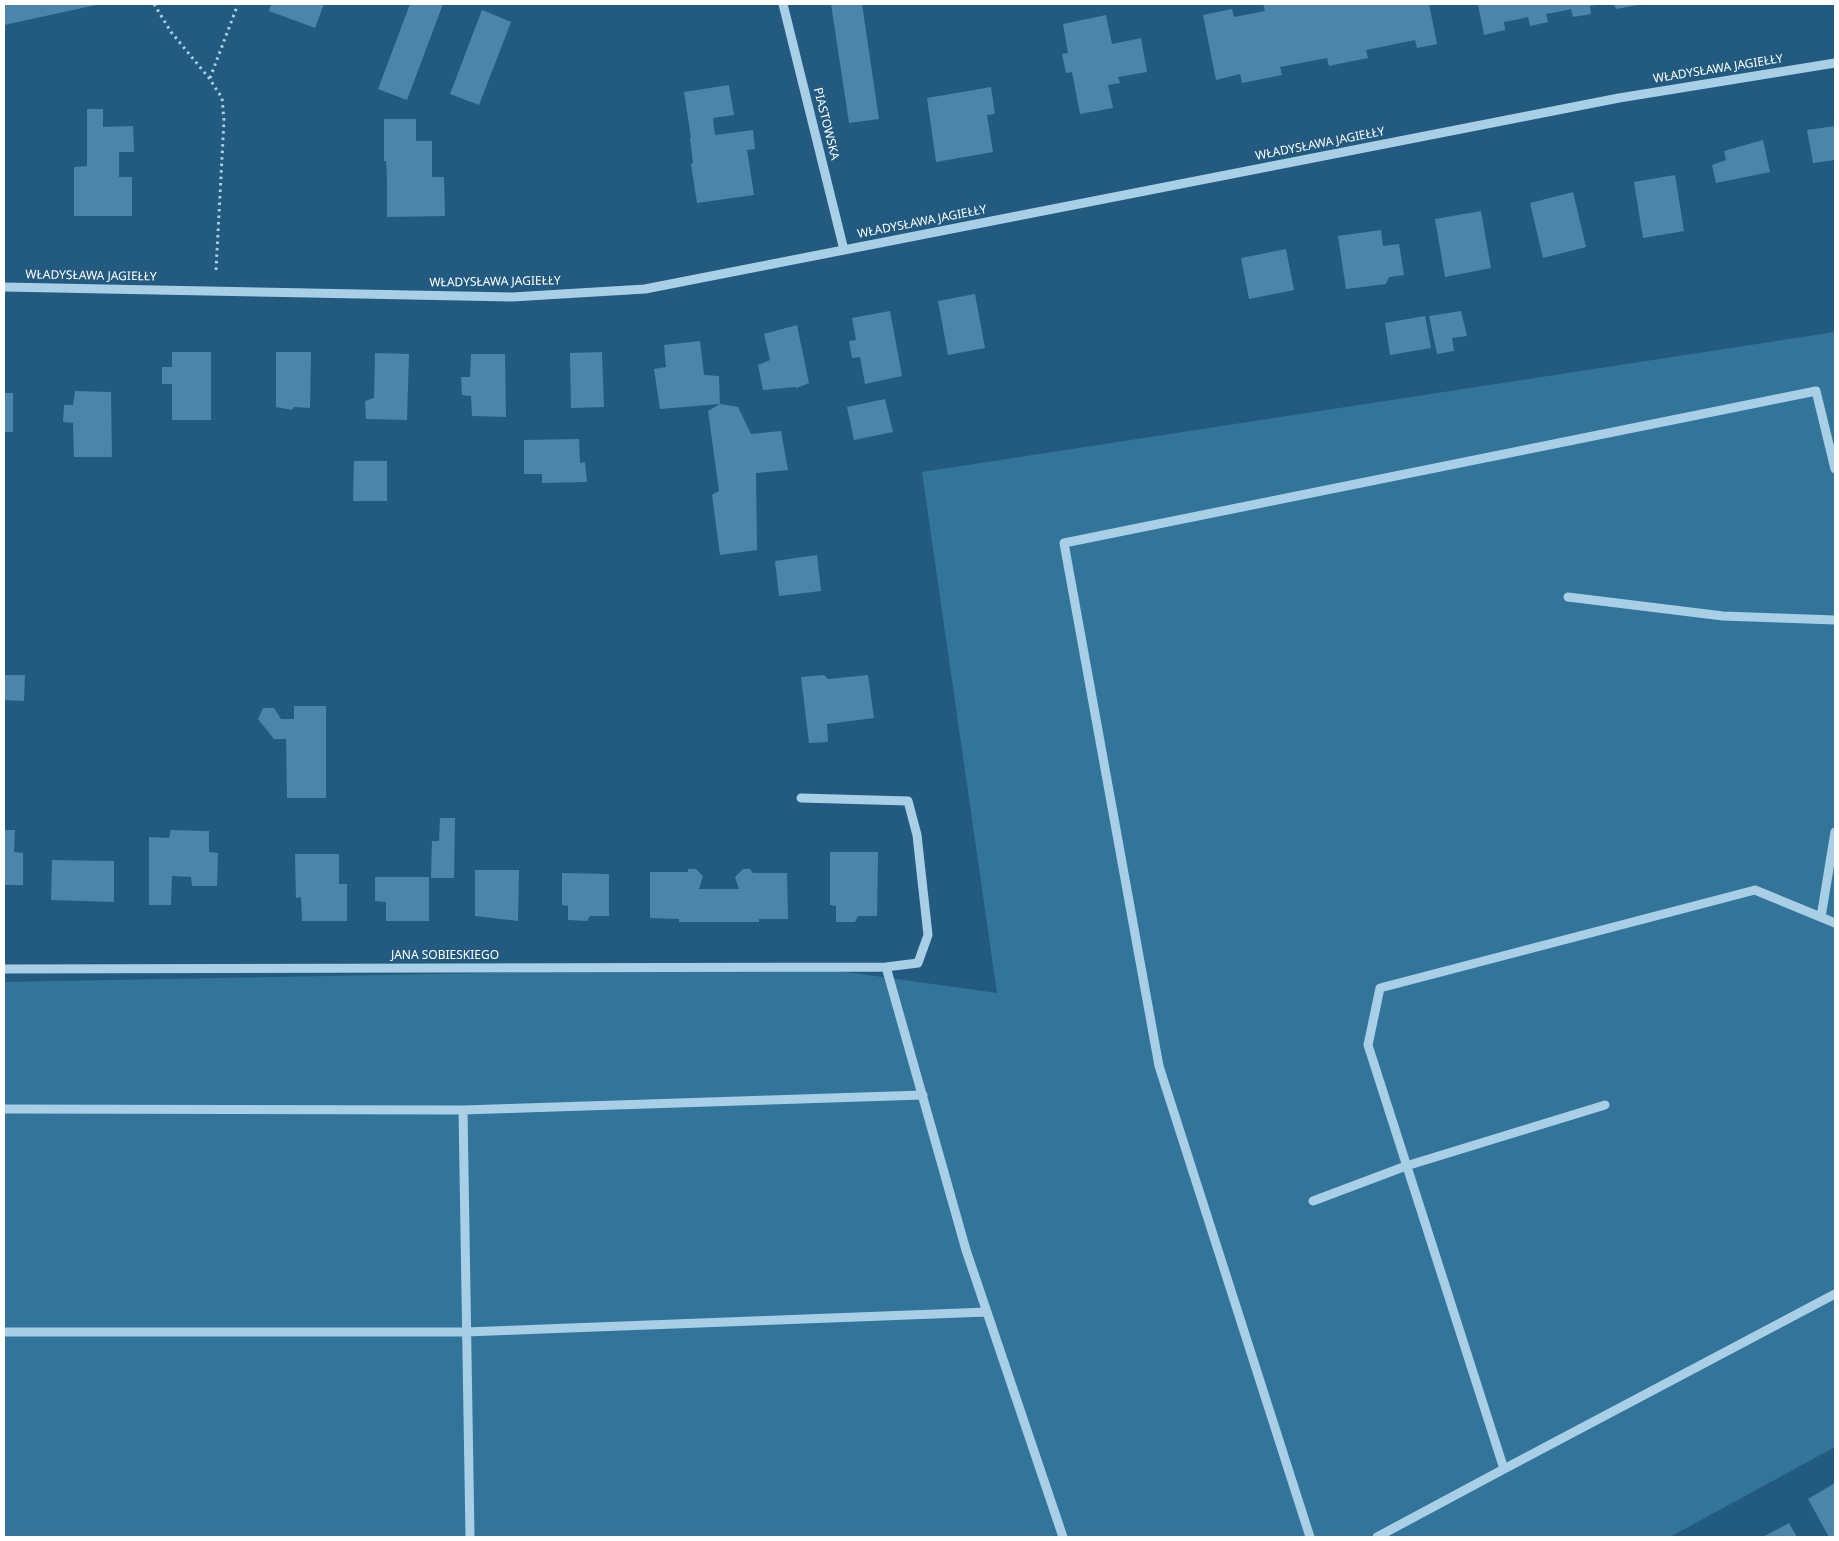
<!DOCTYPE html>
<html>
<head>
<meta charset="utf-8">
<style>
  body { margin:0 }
  #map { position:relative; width:1839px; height:1541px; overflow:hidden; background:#235b80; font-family:"Noto Sans",sans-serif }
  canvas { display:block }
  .frame { position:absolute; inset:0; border:5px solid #fff; pointer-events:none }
</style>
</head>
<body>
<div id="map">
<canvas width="1839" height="1541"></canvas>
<div class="frame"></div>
</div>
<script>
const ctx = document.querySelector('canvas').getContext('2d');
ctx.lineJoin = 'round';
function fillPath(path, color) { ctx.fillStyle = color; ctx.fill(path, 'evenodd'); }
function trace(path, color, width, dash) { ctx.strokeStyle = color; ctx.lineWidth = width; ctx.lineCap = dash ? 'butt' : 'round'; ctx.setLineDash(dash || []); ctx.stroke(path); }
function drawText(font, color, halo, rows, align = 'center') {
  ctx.font = font + ' "Noto Sans",sans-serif'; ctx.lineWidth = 4; ctx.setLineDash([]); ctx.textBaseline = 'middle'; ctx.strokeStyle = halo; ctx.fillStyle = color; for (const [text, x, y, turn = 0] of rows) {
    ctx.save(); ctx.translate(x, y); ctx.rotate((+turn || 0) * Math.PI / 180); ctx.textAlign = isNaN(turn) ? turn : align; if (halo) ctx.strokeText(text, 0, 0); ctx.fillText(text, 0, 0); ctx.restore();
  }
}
fillPath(new Path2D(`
  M1835 332V1447L1670 1537H4V982L811 967 997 993 922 472Z`), '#33749b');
fillPath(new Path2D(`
  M4 4H96V5L4 25Z
  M271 4H324L315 28 269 11Z
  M410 4H443L407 100 378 89Z
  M831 4H862L879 119 849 123Z
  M1263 4H1429L1437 44 1417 48 1415 40 1366 50 1368 58 1348 62 1329 66 1327 58 1280 67 1282 75 1242 83 1240 74 1216 80 1203 15 1232 9 1234 17 1265 11Z
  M1478 4H1596V5L1590 6 1591 14 1573 17 1571 9 1558 12 1546 14 1548 22 1530 26 1528 17 1515 20 1504 22 1505 30 1484 35Z
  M1614 4H1638V5L1616 9Z
  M482 10 511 22 479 105 450 94Z
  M1106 15 1112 44 1141 38 1147 72 1118 77 1120 83 1108 85 1113 108 1080 114 1072 72 1066 73 1062 54 1068 53 1063 24Z
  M729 85 734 115 713 118 715 135 753 130 755 149 747 150 754 195 697 203 691 164 693 163 690 138H691L684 92Z
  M991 87 995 114 987 115 993 152 936 162 927 98Z
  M87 109H103V127L133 126 134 152H119V177H132V216H74V167L87 166Z
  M384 119H416V141H432V177H444L445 216 387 217V178L386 161H384Z
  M1835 126V160L1813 163 1807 130Z
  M1763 140 1770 172 1716 183 1712 165 1726 160 1724 151Z
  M1675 175 1684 231 1643 238 1634 182Z
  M1573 192 1586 247 1543 258 1530 203Z
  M1481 211 1491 268 1445 277 1435 219Z
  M1381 230 1383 246 1399 244 1404 275 1389 277 1386 284 1346 289 1338 236Z
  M1286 249 1294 290 1249 299 1241 258Z
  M975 294 985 348 948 355 938 301Z
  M890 311 902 376 865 384 860 357 852 358 849 341 856 340 852 318Z
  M1461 311 1467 336 1452 338 1454 351 1437 354 1429 316Z
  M1425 316 1431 348 1390 355 1385 323Z
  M797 325 809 383 797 388 795 387 763 390 758 365 770 360 764 334Z
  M700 341 704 375 719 376 720 404 738 407 751 434 781 431 788 470 756 473 757 550 720 555 712 495 719 491 708 411 720 404 660 409 654 369 666 367 664 345Z
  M172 352H211V420H172V384H162V367H172Z
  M276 352H311L310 408 294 407 292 410 276 407Z
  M602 352 604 407 571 408 570 353Z
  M375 353 409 354 407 420 366 419 365 401 374 398Z
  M471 354H505L506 417 472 416 471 396 462 395 461 377H470Z
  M75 391 111 392 112 457H74L73 423 63 422 64 405H73Z
  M4 393H13V432H4Z
  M885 399 893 432 854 440 847 407Z
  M579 439 580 463 585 462 587 482 542 483V474H524V440Z
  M354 461H387V501H353Z
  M817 555 821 591 779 596 775 561Z
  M4 675H25L24 701 4 700Z
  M824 675 828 679 868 675 874 718 827 724 828 742 809 743 801 677Z
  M294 706H326V798H287L286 739H274L258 719 263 708H274L281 719H294Z
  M440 818H455L454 878H431L432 841H439Z
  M4 830H15L14 852 23 853V885H4Z
  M171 830 209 831V852L218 853 217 886H192L191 877 172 876 171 905H149V837L169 838Z
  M830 852H878L877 916H858L855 922H836V906L830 905Z
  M295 854H339V884H347V921H302L301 897 296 898Z
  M52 860 114 861V902L51 900Z
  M688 869H696L703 876 699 889H739L735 877 743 869H750L753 873H787L788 919H759V922H679V919L650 918V872H688Z
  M475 870H519L518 921 475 916Z
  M562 873 609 874V916H590L587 921 568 920V906L562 905Z
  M375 877H429V921H386V902L375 901Z
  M1835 1483V1537H1829L1808 1499Z
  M1789 1523 1797 1537H1763Z`), '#4b85a9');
trace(new Path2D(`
  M154 4 171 32 209 78 222 98 224 120 216 270
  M210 78 238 4`), '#a9cfe7', 3, [2.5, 4]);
trace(new Path2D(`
  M783 4 844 250
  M4 287 512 297 645 289 1619 98 1835 63
  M1568 597 1723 616 1835 620
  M1821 917 1835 832
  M886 967 966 1250 1063 1537
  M4 969 886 967 918 963 928 935 917 835 908 801 801 798
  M4 1109 463 1110 470 1537
  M463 1110 923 1095
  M1313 1201 1406 1166 1605 1105
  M4 1332H466L987 1312
  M1504 1469 1835 1294
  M1310 1537 1159 1066 1064 543 1816 391 1835 469
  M1377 1537 1504 1469 1368 1045 1380 988 1755 890 1835 923`), '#a9cfe7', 9);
drawText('12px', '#fff', '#235b80', [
  ["WŁADYSŁAWA JAGIEŁŁY",1718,69,-9],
  ["PIASTOWSKA",826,124,76],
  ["WŁADYSŁAWA JAGIEŁŁY",1320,144,-11],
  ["WŁADYSŁAWA JAGIEŁŁY",922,222,-11],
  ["WŁADYSŁAWA JAGIEŁŁY",91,276,1],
  ["WŁADYSŁAWA JAGIEŁŁY",495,282,-1],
  ["JANA SOBIESKIEGO",445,956]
]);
</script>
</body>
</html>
